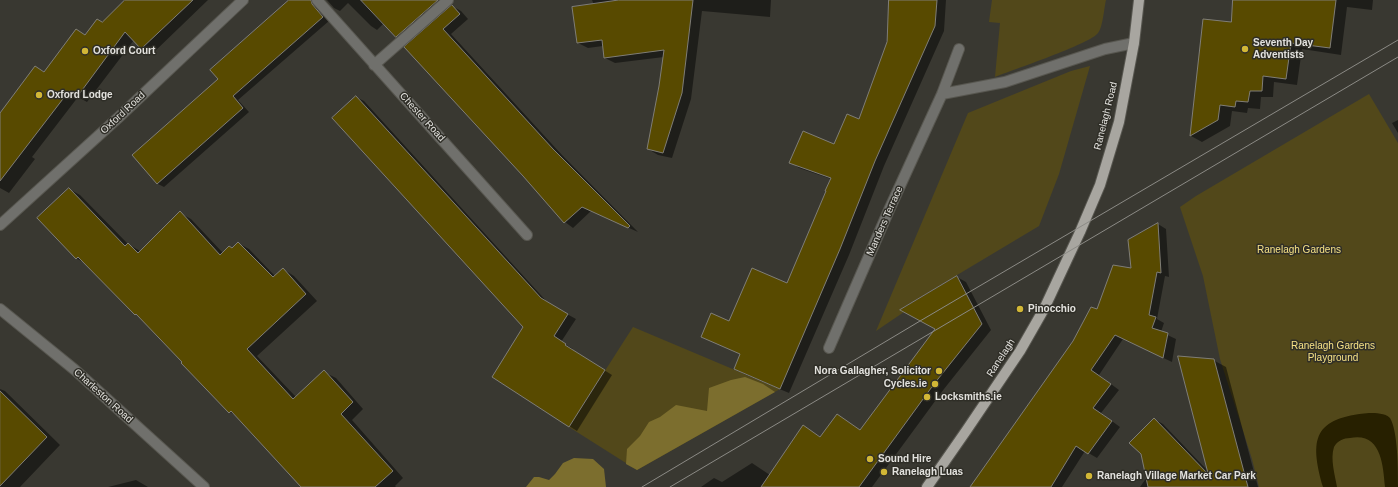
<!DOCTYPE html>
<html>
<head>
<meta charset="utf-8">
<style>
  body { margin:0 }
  canvas { display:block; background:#393831 }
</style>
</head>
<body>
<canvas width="1398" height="487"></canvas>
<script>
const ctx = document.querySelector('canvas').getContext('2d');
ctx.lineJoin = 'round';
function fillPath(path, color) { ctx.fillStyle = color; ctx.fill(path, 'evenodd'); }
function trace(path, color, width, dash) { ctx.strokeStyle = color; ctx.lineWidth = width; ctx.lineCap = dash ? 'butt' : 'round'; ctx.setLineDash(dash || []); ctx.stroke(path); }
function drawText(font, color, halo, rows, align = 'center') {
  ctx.font = font + ' Helvetica,sans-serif'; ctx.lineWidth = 3; ctx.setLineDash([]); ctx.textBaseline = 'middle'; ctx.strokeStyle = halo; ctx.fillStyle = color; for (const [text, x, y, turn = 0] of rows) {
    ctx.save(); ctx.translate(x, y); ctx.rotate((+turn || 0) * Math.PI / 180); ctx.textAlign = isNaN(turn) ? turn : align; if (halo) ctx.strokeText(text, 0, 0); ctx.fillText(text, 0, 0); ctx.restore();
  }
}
fillPath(new Path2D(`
  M992 0H1106C1104 8 1103 27 1098 33 1090 44 1012 70 995 77L1000 23 989 22Z
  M1090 66 1059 174 1039 226 902 308 904 312 876 331 968 113 1071 71Z
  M1369 94 1398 143V487H1259L1252 459 1220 359 1203 276 1180 207 1196 196Z
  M633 327 780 389 637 470 569 427Z`), '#52481a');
fillPath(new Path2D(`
  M745 377 763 384 775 392 637 470 626 464 627 449 640 436 649 422 660 417 676 405 707 411 709 388 731 380Z
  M574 458 593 459 604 469 606 487H526L534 477H539L549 480 555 474 563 463Z`), '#7c6e2e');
fillPath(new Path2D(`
  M1369 413C1376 413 1385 413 1390 418 1398 431 1398 470 1398 487H1385C1383 464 1381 432 1350 438 1344 438 1337 441 1334 447 1330 459 1335 475 1337 487H1323C1309 438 1314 418 1369 413Z`), '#272000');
fillPath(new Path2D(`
  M126 0H208L152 54 142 48 134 40 87 102 78 97 32 157 35 159 9 193 0 188V114L36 67 45 72 102 23Z
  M290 0H318L316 6 329 21 238 100 249 112 164 187 158 184 133 155 219 79Z
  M327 0H448L402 40 396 37 384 23 377 30 371 26 348 3 340 11 334 8Z
  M592 0H771L770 17 702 11 691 99 672 158 658 155 648 149 664 57 615 63 605 58 603 46 588 48 578 43 594 5Z
  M890 0H946L944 31 884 166 849 255 789 393 744 374 735 369 741 354 703 337 730 322 788 284 831 179 799 168 790 162 835 145 859 120 888 42Z
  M1234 0H1373L1372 10 1347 7 1341 55 1302 49 1297 85 1274 82 1273 97H1261L1260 109 1248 108 1247 113 1232 111 1230 126 1202 142 1191 136 1204 20 1232 24Z
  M452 6 461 11 468 19 451 34 562 155 638 232 591 211 573 228 565 222 524 175 406 47Z
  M356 97 364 101 549 304 576 319 561 342 573 349 572 350 612 375 577 431 569 426 524 327Z
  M1398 120V133L1392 123Z
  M69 189 80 195 128 244 140 251 180 213 191 219 223 253 232 249 238 243 249 249 275 276 283 269 294 276 317 301 257 356 296 397 324 372 336 378 363 409 352 420 403 478 395 486 396 487H303L238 417 230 412 182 363 184 362 141 317 136 314 86 264 76 258Z
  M1158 224 1166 229 1169 277 1165 276 1157 319 1164 323 1161 332 1176 339 1172 362 1123 339 1099 375 1119 390 1101 413 1120 427 1097 458 1085 451 1062 487H972L1097 310 1132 269Z
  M957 277 966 282 991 330 944 389 872 487H701L714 478 722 482 752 463 770 475 803 426 821 437 837 415 861 431 936 329Z
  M1213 360 1226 367 1258 487H1213Z
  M0 389 5 391 60 445 20 487H0Z
  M1154 419 1163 424 1207 470 1196 487H1140L1147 477 1142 454Z
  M136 480 148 487H108Z`), '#0007');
const building = new Path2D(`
  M125 0H193L141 49 125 32 77 97 69 91 0 181V113L35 66 44 72 76 29 85 35 97 19 102 22Z
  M289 0H311L312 4 323 17 233 96 243 108 157 184 132 155 218 79 210 70Z
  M361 0H438L396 37Z
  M619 0H693L682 93 663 153 647 149 659 86 664 50 604 58 602 40 577 43 572 7Z
  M889 0H937L935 26 875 161 840 249 780 389 734 369 740 354 701 337 711 313 729 321 752 268 787 283 826 191H825L831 178 789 163 803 131 834 144 847 114 859 119 887 42Z
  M1233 0H1336L1330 48 1291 43 1286 79 1263 76 1262 91H1250L1248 102 1236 101 1235 107 1220 105 1218 120 1190 136 1203 19 1231 22Z
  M452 5 460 14 443 29 553 149 630 226 628 228 582 207 564 223 523 176 404 47Z
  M356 96 541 298 568 314 554 336 566 344 565 345 605 370 569 427 492 377 523 327 332 118Z
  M69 188 125 246 128 243 138 253 180 211 220 255 229 246 232 248 238 242 273 277 283 268 306 294 247 349 293 399 324 370 353 402 341 414 393 471 375 487H301L231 411 229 413 181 363 182 362 136 314 135 315 78 257 76 259 37 218Z
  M1158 223 1161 273 1157 272 1149 315 1156 317 1152 328 1168 333 1163 358 1115 335 1091 370 1111 384 1093 408 1112 421 1088 454 1076 446 1051 487H970L1073 341 1091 307 1097 309 1113 265 1131 268 1128 240Z
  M957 276 982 324 934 384 859 487H761L803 425 820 437 837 414 860 430 935 329 900 310Z
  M1178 356 1214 359 1248 487H1148L1141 454 1129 443 1154 418 1208 474Z
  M0 391 47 437 0 486Z`);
fillPath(building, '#584a00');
trace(building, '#7f7d76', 1);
const minor = new Path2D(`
  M317 0 527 235
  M374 65 448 0
  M942 94 1005 82 1105 49 1134 43
  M0 225 119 117 243 0
  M0 309 75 370 204 487
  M829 348 889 210 942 94 959 49`);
const major = new Path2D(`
  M927 487 966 431 1020 351 1044 309 1080 232 1100 185 1119 122 1134 43 1139 0`);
trace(minor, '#585750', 12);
trace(major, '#585750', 12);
trace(minor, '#70706c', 10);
trace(major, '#a8a6a0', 10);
trace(new Path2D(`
  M642 487 920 321 1398 40
  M670 487 1398 57`), '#8b8a85', 1);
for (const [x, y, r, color] of [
  [1245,49,4,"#d2b736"],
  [85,51,4,"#d2b736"],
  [39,95,4,"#d2b736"],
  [1020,309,4,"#d2b736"],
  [939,371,4,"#d2b736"],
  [935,384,4,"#d2b736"],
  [927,397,4,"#d2b736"],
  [870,459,4,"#d2b736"],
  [884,472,4,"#d2b736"],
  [1089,476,4,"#d2b736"]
]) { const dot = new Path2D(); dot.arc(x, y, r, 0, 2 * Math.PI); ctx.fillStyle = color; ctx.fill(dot); trace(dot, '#2f2e27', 1.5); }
drawText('bold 10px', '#e3e2de', '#2f2e27', [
  ["Seventh Day",1253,43],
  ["Adventists",1253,55],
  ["Oxford Court",93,51],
  ["Oxford Lodge",47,95],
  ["Pinocchio",1028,309],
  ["Nora Gallagher, Solicitor",931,371,"right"],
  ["Cycles.ie",927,384,"right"],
  ["Locksmiths.ie",935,397],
  ["Sound Hire",878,459],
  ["Ranelagh Luas",892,472],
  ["Ranelagh Village Market Car Park",1097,476]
], 'left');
drawText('10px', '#e3e2de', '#2f2e27', [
  ["Oxford Road",123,113,-43],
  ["Ranelagh Road",1106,116,-76],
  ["Chester Road",422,117,48],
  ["Manders Terrace",885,221,-66],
  ["Ranelagh",1001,358,-57],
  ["Charleston Road",103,396,42]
]);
drawText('10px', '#f6e185', '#2f2e27', [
  ["Ranelagh Gardens",1299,250],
  ["Ranelagh Gardens",1333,346],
  ["Playground",1333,358]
]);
</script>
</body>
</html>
